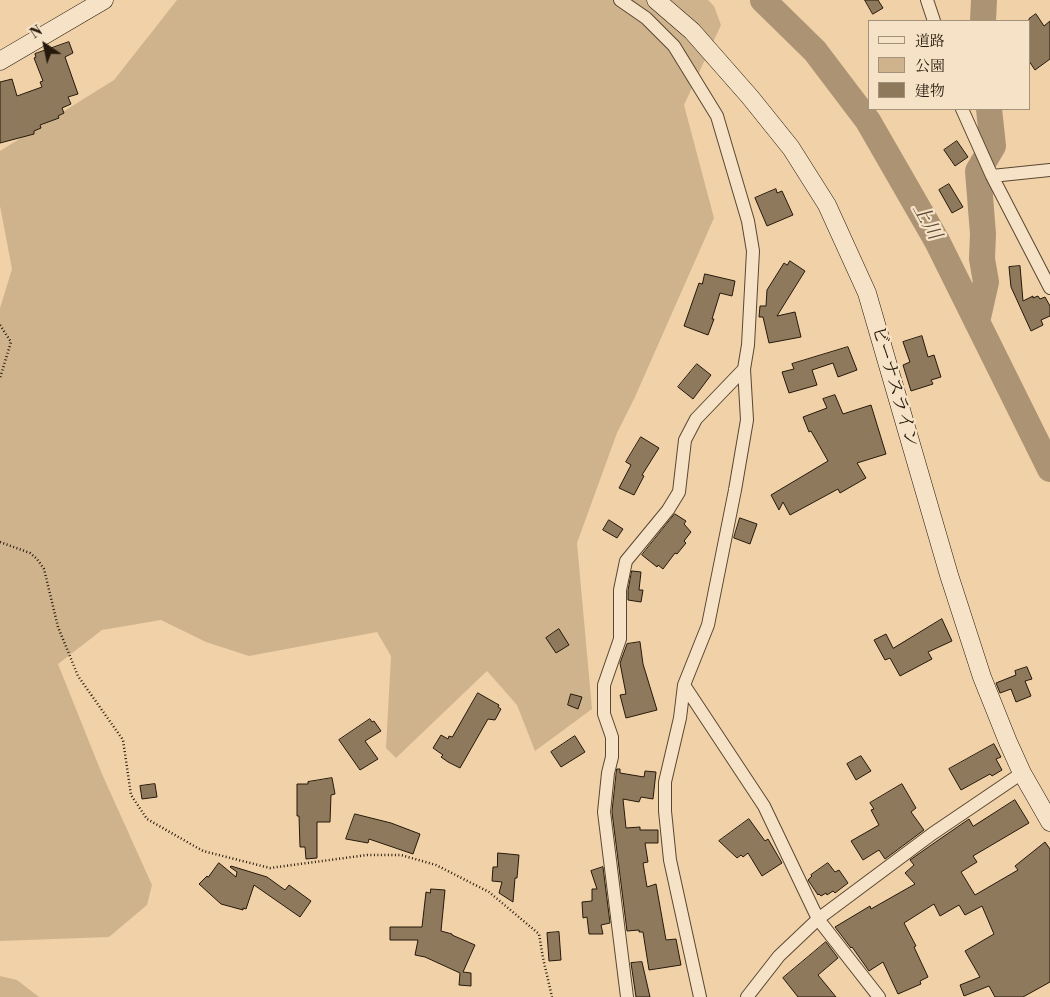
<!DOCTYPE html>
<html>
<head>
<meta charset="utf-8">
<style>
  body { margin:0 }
  #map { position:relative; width:1050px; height:997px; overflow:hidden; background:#f1d2a8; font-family:"Libre Bodoni","Noto Serif JP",serif }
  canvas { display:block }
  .legend { position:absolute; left:868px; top:20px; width:162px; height:90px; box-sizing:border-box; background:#f6e2c6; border:1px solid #a2927b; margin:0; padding:6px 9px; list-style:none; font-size:15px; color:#25190b }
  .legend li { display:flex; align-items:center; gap:10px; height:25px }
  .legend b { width:25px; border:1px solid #a2927b }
  .north { position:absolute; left:20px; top:20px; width:50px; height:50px; -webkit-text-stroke:4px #f6e2c6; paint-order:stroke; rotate:326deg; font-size:14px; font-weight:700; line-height:20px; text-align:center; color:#25190b }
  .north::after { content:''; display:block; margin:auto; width:18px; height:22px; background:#25190b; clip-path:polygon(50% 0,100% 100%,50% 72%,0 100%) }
</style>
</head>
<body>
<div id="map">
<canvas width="1050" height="997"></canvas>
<ul class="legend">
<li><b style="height:6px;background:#f6e2c6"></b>道路</li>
<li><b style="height:14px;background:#ceb38d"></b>公園</li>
<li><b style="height:14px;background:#8f795d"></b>建物</li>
</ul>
<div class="north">N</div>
</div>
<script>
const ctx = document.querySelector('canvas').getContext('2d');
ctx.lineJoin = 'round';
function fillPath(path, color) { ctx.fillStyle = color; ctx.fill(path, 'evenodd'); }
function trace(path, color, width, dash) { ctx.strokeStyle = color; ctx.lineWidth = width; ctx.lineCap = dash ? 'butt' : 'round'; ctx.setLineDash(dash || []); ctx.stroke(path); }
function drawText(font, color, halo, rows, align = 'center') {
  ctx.font = font + ' "Libre Bodoni","Noto Serif JP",serif'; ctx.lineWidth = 4.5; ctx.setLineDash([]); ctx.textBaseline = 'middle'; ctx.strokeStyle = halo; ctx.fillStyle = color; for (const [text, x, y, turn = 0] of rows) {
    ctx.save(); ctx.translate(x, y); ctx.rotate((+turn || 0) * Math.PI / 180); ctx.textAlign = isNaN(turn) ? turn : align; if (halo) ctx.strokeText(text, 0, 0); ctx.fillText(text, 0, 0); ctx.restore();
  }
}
fillPath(new Path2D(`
  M177 0H708L714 6 721 25 684 105 714 218 635 397 617 433 577 543 592 709 535 751 517 705 487 671 396 758 386 748 391 656 377 632 249 656 206 642 161 620 102 630 58 664 102 774 152 885 147 905 109 937 0 941V308L12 269 0 206V151L114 80Z
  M0 976 17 980 39 997H0Z`), '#ceb38d');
trace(new Path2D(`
  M763 0 815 51 868 121 937 241 1050 469
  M983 21 984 0
  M977 322 986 282 982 259 983 234 978 171 993 146 989 109`), '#ac9373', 26);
const building = new Path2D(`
  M865 0H878L883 8 873 14Z
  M1036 14 1044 26 1050 21V59L1035 70 1029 61V19Z
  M69 42 73 53 65 57 78 94 68 97 71 104 62 108 64 113 58 116 59 118 40 125 41 128 34 131V134L0 143V82L12 79 17 96 42 87 40 82 43 81 34 58 36 57 35 54Z
  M957 141 968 157 955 166 944 150Z
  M949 184 963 207 952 213 939 190Z
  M776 189 777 193 782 191 793 215 767 226 755 198Z
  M790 261 805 271 777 316 795 312 801 337 769 343 763 317H759L760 306H766L767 290 784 263 787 265Z
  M1020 266 1023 301 1033 296V298L1038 296 1040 299 1045 297 1050 306V316L1041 320 1043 325 1031 331 1011 287 1009 267Z
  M705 274 735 281 732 296 720 293 712 319H714L708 335 684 326 699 283 702 284Z
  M922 336 928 357 934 355 941 377 931 380 933 384 911 391 903 365 910 362 903 342Z
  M848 347 857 370 838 377 833 363 812 370 817 385 789 393 782 372 794 369 792 364Z
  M697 364 711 375 693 399 678 387Z
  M835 395 843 414 871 405 886 454 857 463 866 478 840 493 838 489 790 515 783 502 779 510 771 495 828 461 811 431 809 432 803 417 827 408 823 399Z
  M641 437 659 448 642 475 644 476 634 495 619 488 631 465 626 462Z
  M675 514 686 521 684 524 691 532 684 541 686 543 677 554 675 553 663 569 658 565 657 567 642 555Z
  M740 518 757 524 750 544 734 538Z
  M609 520 623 529 617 538 603 530Z
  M632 571 641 572 639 590H643L641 602 628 600V591Z
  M942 619 952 641 928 652 932 659 900 676 890 658 885 660 874 640 886 634 893 648Z
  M559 629 569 645 556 653 546 638Z
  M640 642 643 664 657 710 626 718 620 695 626 694 620 663 627 644Z
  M1027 667 1032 679 1025 681 1031 696 1016 702 1011 689 1000 693 996 683 1016 675 1015 671Z
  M478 693 499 705 498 707 501 709 495 720 488 719 460 768 448 762 441 757 443 755 433 748 441 735 448 739 449 736 452 737Z
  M571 694 582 697 578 709 568 705Z
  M370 719 372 722 374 721 381 731 365 741 378 759 360 770 339 740Z
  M575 736 585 752 561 767 551 752Z
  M994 744 1001 757 996 759 1002 770 992 776 990 774 961 790 949 769Z
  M861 756 871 771 856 780 847 764Z
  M617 769H620V773L644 777 645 771 656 772 653 799 641 797 639 802 623 799 626 828 640 827V830H658V843H645L648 862 643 863 647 887 656 884 666 940 676 939 681 965 649 970 643 932H639V930L627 931 612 812Z
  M332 778 335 794 331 795 330 822H317V858L306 859 305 847H300L299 816H297V784H308V782Z
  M155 784 157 797 142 799 140 786Z
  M902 784 916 808 911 812 924 830 885 859 879 850 863 860 851 841 879 825 871 810 874 809 870 803Z
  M1015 800 1029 823 973 856 977 862 961 872 975 895 1018 870 1015 866 1045 842 1050 849V982L1023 997H995L989 986 964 996 960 985 980 977 965 951 994 934 982 906 965 915 959 905 940 916 934 904 904 923 916 946 914 947 928 977 920 981 921 984 898 994 883 962 869 971 852 947 851 948 835 927 870 906 871 909 915 884 905 873 914 865 910 860 937 841 969 819 973 826Z
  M355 814 391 823 420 834 413 854 369 839 368 843 346 839Z
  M749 819 765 841 768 839 782 863 762 876 748 853 743 857 741 855 737 858 719 841Z
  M498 853 519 855 517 878H515L513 902 499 893 502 882 492 881 493 867H497Z
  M219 863 236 877 237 872 230 867 231 866 267 877 285 890 289 885 311 901 300 917 254 885 246 909 243 908V910L221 904 199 884 207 876 208 877Z
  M828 863 835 872 839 870 848 883 835 893 833 891 827 895 826 893 821 896 819 894 818 895 808 880 812 876 811 875Z
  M603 867 610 923 601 925 603 934H589L587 917 583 918 582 902 592 901V889H597L591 871Z
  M431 889 445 890 441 931 452 934V935L475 945 463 972 471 973V986L459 985 460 973 425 957 415 955 418 940H390V927H422L426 892 430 893Z
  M559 932 561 960 549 961 547 933Z
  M826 942 838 958 818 975 836 997H798L783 978Z
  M642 962 650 997H636L631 963Z`);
fillPath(building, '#8f795d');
trace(building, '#25190b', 1);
const street = new Path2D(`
  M620 0 646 18 674 46 717 116 748 221 753 251 748 345 744 369 747 420 735 490 708 625 684 685 680 718 665 782V811L670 860 700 997
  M927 0 934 21
  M962 109 992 176 1050 288
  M992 176 1050 170
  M684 685 764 806 818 919 879 997
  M627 997 604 812 608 773 612 757V737L604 714V685L620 639V590L626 561 668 510 679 492 685 440 696 419 744 369
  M747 997 779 956 818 919 932 834 1022 773`);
const secondary = new Path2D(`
  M656 0 692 31 750 97 791 148 827 205 867 293 949 575 982 677 1008 742 1022 773 1050 822
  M0 61 104 0`);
trace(street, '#584732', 14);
trace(secondary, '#25190b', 19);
trace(new Path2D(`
  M0 325 11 342 0 378
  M0 542 30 553 37 559 44 569 58 627 78 676 123 740 131 795 147 819 203 851 270 868 367 855H401L436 865 489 892 539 934 543 958 552 997`), '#25190b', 2.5, [1, 2.5]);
trace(street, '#f6e2c6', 12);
trace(secondary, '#f6e2c6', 18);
drawText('18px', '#25190b', '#f6e2c6', [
  ["ビーナスライン",894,387,74]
]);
drawText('italic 19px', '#5b4a35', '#f6e2c6', [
  ["上川",926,222,61]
]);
</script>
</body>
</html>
